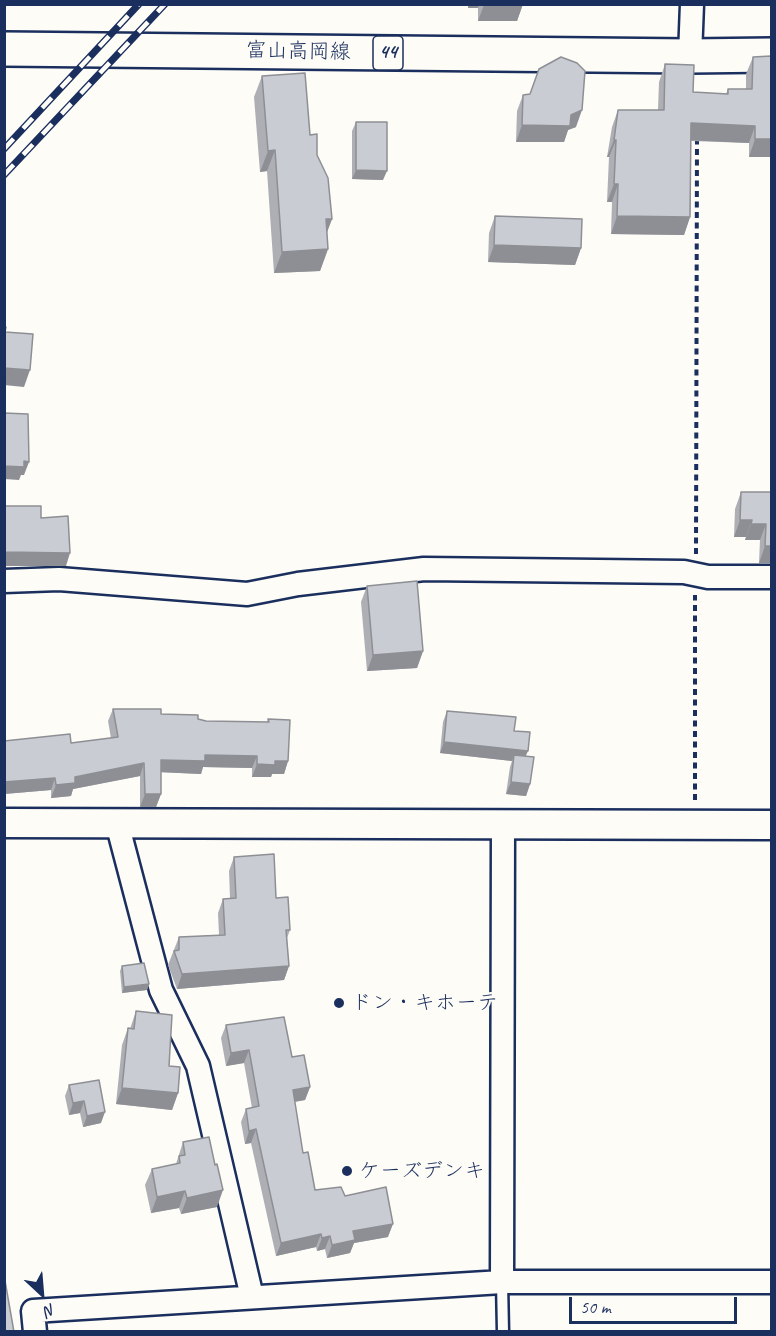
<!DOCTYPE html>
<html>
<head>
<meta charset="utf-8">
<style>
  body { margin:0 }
  #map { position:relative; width:776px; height:1336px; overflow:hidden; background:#fdfcf7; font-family:Caveat,sans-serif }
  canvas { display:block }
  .frame { position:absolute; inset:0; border:6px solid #1b2f5e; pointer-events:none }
  .north { position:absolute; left:12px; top:1264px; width:60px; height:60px; -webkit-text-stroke:4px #fdfcf7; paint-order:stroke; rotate:154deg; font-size:16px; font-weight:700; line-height:24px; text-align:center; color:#1b2f5e }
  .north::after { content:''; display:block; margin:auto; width:21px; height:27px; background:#1b2f5e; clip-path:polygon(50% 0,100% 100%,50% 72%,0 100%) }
  .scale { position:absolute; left:569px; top:1297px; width:168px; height:27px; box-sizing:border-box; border:3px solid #1b2f5e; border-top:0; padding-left:8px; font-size:18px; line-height:21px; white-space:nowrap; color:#1b2f5e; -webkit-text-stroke:4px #fdfcf7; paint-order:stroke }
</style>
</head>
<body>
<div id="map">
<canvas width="776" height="1336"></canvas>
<div class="frame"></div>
<div class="north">N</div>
<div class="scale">50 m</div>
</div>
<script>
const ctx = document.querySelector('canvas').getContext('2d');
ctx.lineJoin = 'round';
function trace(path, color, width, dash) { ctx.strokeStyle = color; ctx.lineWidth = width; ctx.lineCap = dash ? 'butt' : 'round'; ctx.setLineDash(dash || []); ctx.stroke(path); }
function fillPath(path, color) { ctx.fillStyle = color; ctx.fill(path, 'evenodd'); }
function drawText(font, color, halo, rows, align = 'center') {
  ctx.font = font + ' Caveat,"Klee One",sans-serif'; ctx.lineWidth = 4.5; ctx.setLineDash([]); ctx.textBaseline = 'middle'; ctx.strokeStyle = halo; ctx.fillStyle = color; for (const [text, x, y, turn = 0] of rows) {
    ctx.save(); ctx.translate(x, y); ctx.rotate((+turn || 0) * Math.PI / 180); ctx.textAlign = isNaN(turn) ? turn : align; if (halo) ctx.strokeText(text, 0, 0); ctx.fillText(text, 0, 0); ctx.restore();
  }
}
const service = new Path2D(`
  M502 1282 503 1332`);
const minor = new Path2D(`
  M690 56 692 4
  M4 581 59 579 247 594 298 584 424 569 684 572 708 577H772
  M117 823 161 990 198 1066 252 1297
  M502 1282 503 825
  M35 1332 33 1311 502 1282H772`);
const tertiary = new Path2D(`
  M4 823 772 825`);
const primary = new Path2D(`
  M4 49 690 56 772 55`);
trace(service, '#1b2f5e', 15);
trace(minor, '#1b2f5e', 27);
trace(tertiary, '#1b2f5e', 33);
trace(primary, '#1b2f5e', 38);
trace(new Path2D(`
  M696 554 697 136
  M695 800V595`), '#1b2f5e', 4, [6, 4.5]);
trace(service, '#fdfcf7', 10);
trace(minor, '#fdfcf7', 22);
trace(tertiary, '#fdfcf7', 28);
trace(primary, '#fdfcf7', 33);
const rail = new Path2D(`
  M4 149 139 4
  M4 175 165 4`);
trace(rail, '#1b2f5e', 7);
trace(rail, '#fdfcf7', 4.5, [14]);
fillPath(new Path2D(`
  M468 4H523L517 21H478V8H468Z
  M753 57 770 157H749V143L691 141 690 217 684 235 611 234 612 202H607L609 157H607L612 127 618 110H658L659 82 665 64 693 92 726 94 728 89H746V74Z
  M262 76 310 135 317 155 332 219 327 232 328 249 320 271 274 273 267 171 260 172 254 97Z
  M523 95 576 127 568 130 564 142H516L517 111Z
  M356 122 383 180 352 179V131Z
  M495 216 581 248 575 265 488 262 489 233Z
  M741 492H771V563H759L760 540H745L746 537H734L735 509Z
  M367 586 423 651 417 668 367 671 361 602Z
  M113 709 161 714 206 721 267 722 268 719 288 761 284 774H272L271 777H252V768L203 767 201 774 161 772V794L156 807H140V776L73 789 71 796 51 798V790L4 794 71 743 111 738 108 721Z
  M447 711 514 731 526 756 530 784 526 796 506 794 510 767 512 761 440 753 443 722Z
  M234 857 276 898 290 930 287 938 289 966 284 980 177 989 168 965 179 937 219 935 218 913 223 899 230 898 229 871Z
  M122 966 149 984 147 990 122 993 120 971Z
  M136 1011 169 1066 178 1093 172 1110 116 1104 122 1045 128 1028 130 1029Z
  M226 1025 292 1057 310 1087 305 1100 294 1102 303 1153 315 1190 345 1196 388 1237 354 1243 350 1253 327 1258 325 1249 317 1251 316 1247 276 1256 251 1143 245 1144 241 1122 246 1109 252 1108 244 1063 226 1066 221 1038Z
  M69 1085 101 1123 83 1127 80 1113 69 1115 65 1096Z
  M183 1142 217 1207 181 1214 179 1208 151 1213 145 1185 152 1169 176 1164Z`), '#adafb5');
fillPath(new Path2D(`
  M469 4H479L478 8H468Z
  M523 4 517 21H478L484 5Z
  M582 110 576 127 568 130 564 142H516L522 125 571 115Z
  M691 123 755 126 749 143 685 140Z
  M755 139H771V152L770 157H749Z
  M614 140H616L609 157H607Z
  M275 150 267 171 260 172 268 151Z
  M356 170 387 171 383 180 352 179Z
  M614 184H618L612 202H607Z
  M617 216 690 217 684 235 611 234Z
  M326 219H332L324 240Z
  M494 245 581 248 575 265 488 262Z
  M328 249 320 271 274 273 282 252Z
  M4 368 30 370 24 387 4 385Z
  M24 461 29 462 24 475H21L19 480 4 479V466Z
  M740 520H752L746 537H734Z
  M751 524H766L760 540H745Z
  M765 546H771V563H759Z
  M4 552 70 553 66 566H4Z
  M423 651 417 668 367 671 373 655Z
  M444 742 528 751 523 762 514 755 512 761 440 753Z
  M205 755 257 756 252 768 203 767 201 774 156 772 161 760Z
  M275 761H288L284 774H272L271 777H252L257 764Z
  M144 763 140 776 73 789 71 796 51 798 56 785 75 777Z
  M55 778 51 790 4 794V782Z
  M511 782 530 784 526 796 506 794Z
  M145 794H161L156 807H140Z
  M289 966 284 980 177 989 182 974Z
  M149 984 147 990 122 993 124 987Z
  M249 1050 244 1063 226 1066 231 1053Z
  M310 1087 305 1100 288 1103 293 1090Z
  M122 1088 178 1093 172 1110 116 1104Z
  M84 1101 80 1113 69 1115 73 1103Z
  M105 1112 101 1123 83 1127 87 1116Z
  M256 1129 251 1143 245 1144 249 1131Z
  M223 1190 217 1207 181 1214 187 1198Z
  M185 1191 179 1208 151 1213 157 1197Z
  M393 1224 388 1237 354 1243 350 1253 327 1258 332 1245 353 1231Z
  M321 1234 316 1247 276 1256 281 1243Z
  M330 1236 325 1249 317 1251 322 1238Z`), '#8d8f94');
const building = new Path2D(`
  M771 56V139H755V126L691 123 690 217 617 216 618 184H614L616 140H614L618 110H664L665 64 694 65 693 92 728 94V89H752L753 57Z
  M561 57 577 63 585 71 582 110 571 115 570 126 522 125 523 95 530 94 539 69Z
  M305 73 310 135 317 134V155L328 178 332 219H326L328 249 282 252 275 150 268 151 262 76Z
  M356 122H387V171L356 170Z
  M495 216 582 219 581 248 494 245Z
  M4 327H6L5 332 33 334 30 370 4 368Z
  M4 413 28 414 29 462 24 461V467L4 466Z
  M741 492H771V546H765L766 524H751L752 520H740Z
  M4 506H41V518L68 516 70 553 4 552Z
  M417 581 423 651 373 655 367 586Z
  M113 709H161V714L198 715V719L206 721 269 722 268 719 290 720 288 761H275V765L257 764V756L205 755V761L161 760V794H145L144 763 75 777V783L56 785 55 778 4 782V741L70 734 71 743 118 737Z
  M447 711 516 717 514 731 530 732 528 751 444 742Z
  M514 755 534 757 530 784 511 782Z
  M274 854 276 898 288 897 290 930H286L289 966 182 974 174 951 179 950V937L225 935 223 899 236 898 234 857Z
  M144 963 149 984 124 987 122 966Z
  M136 1011 172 1015 169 1066 180 1067 178 1093 122 1088 128 1028 134 1029Z
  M284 1017 292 1057 304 1055 310 1087 293 1090 303 1153 308 1152 315 1190 341 1187 345 1196 386 1187 393 1224 353 1231 355 1240 332 1245 330 1236 322 1238 321 1234 281 1243 256 1129 249 1131 246 1109 259 1106 249 1050 231 1053 226 1025Z
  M99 1080 105 1112 87 1116 84 1101 73 1103 69 1085Z
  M209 1137 215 1165 217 1164 223 1190 187 1198 185 1191 157 1197 152 1169 180 1163 179 1156 185 1155 183 1142Z
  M4 1275 14 1332H4Z`);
fillPath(building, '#c9ccd3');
trace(building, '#8d8f94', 1.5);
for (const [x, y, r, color] of [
  [339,1003,6,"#1b2f5e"],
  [347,1171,6,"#1b2f5e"]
]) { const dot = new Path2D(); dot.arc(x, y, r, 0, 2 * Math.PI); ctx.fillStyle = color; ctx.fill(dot); trace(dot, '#fdfcf7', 2); }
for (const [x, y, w] of [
  [388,53,30]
]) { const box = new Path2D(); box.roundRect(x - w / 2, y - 17, w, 34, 4.5); ctx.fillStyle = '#fdfcf7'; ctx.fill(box); trace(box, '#1b2f5e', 1.5); }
drawText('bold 20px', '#1b2f5e', null, [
  ["44",388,53]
]);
drawText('21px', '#1b2f5e', '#fdfcf7', [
  ["富山高岡線",298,52,1]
]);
drawText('21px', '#1b2f5e', '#fdfcf7', [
  ["ドン・キホーテ",351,1003],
  ["ケーズデンキ",359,1171]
], 'left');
</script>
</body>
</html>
